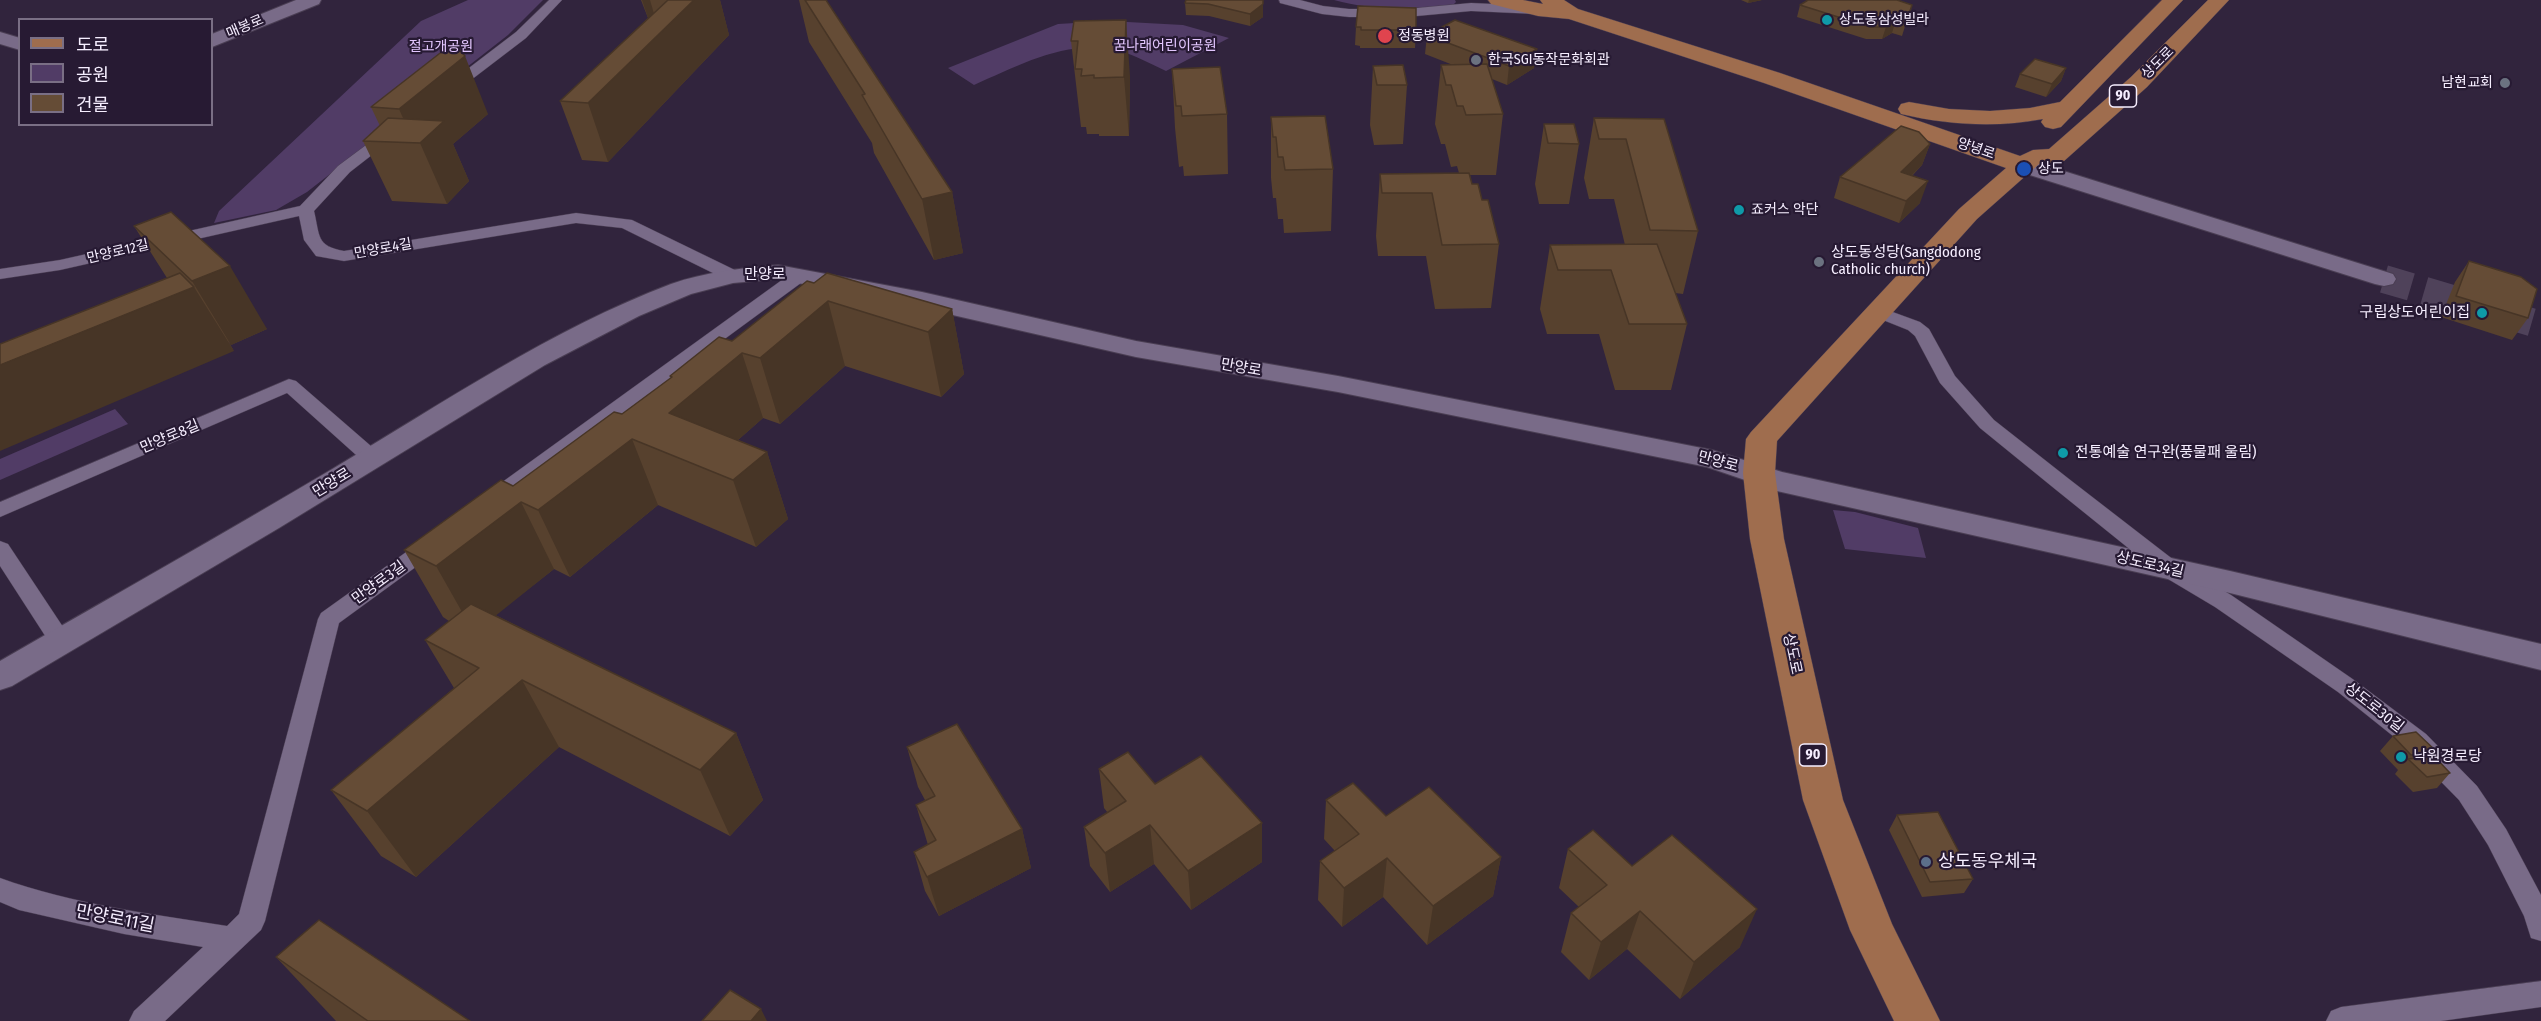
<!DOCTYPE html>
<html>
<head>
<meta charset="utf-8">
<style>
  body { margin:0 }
  #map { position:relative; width:2541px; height:1021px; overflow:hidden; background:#31243d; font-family:"Fira Sans Condensed","Noto Sans KR",sans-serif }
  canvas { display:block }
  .legend { position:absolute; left:18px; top:18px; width:195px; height:108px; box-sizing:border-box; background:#271a33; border:2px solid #7a6f85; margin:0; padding:8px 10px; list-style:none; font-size:18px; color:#f6eeff }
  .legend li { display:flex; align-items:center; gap:12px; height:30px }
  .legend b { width:30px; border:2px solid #7a6f85 }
</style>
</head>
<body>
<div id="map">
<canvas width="2541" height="1021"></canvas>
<ul class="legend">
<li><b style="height:8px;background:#9f6d4e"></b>도로</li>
<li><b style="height:16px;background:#513c66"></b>공원</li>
<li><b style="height:16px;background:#654c36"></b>건물</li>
</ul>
</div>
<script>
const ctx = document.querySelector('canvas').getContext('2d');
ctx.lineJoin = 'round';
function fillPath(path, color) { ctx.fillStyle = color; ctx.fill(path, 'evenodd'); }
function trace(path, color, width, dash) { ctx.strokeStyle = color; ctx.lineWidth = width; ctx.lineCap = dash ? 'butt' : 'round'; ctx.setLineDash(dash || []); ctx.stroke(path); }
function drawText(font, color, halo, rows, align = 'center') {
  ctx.font = font + ' "Fira Sans Condensed","Noto Sans KR",sans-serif'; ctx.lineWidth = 4.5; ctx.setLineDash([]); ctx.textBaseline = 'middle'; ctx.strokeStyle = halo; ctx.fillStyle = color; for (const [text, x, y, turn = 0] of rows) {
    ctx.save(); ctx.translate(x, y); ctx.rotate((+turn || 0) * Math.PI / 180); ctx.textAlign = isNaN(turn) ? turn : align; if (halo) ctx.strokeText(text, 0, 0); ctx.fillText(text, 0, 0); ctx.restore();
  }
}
fillPath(new Path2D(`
  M468 0H543L508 35 307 192 276 210 214 223 219 211 421 21Z
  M1334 0H1455L1456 2 1453 5C1414 9 1372 11 1334 0Z
  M1109 21 1183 25 1229 38 1166 71C1151 64 1135 55 1119 51 1068 38 1020 65 974 85L948 68 1058 24Z
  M115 409 128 424 0 480V459Z
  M1833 510 1855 512 1918 528 1926 558 1845 549Z`), '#513c66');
trace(new Path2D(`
  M2384 279 2541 325`), '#4f425a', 28, [28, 14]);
const street = new Path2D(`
  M549 0H562L526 38 454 93H444L442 90 444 87 516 32Z
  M1279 0H1300L1323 6 1349 9H1406L1471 3 1537 6 1544 10 1537 14 1471 11 1406 17H1349L1322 14 1280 3Z
  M390 129 395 131 398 134 395 137 350 172 314 211C320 236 316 246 344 251L576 213 632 220 739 272 742 276 739 280H727L622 228 576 223 344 261 316 256 304 240 299 216 60 270 0 279V269L60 260 300 206 338 166 385 131Z
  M799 271 805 272 808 276 805 280 497 506 490 508 483 506 480 501 483 496 793 272Z
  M1879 307 1920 322 1929 329 1955 376 1994 420 2069 479 2179 564 2231 595 2354 680 2426 734 2477 786 2506 829 2541 895V941L2531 938 2524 916 2488 845 2459 800 2408 748 2338 692 2215 607 2163 576 2055 489 1980 428 1940 383 1915 336 1908 330 1873 316 1870 312 1873 308Z
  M289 379 296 381 379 453 382 458 379 463 372 465 365 463 287 393 0 517V502Z
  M431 537 439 540 442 545 439 550 339 623 265 921 261 930 165 1021H129L134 1011 203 947 124 934 19 910 0 902V878C72 904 151 914 227 926L239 914 318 619 321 613 423 540Z
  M0 541 8 544 69 636 73 642 69 648 61 651 53 648 0 566Z
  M2541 981V1007L2441 1021H2326L2331 1011 2341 1007Z`);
const secondary = new Path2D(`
  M296 0H321L319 4 212 47V34Z
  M0 32 20 38V50L0 44Z
  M2022 158 2393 274 2396 279 2393 284 2384 286 2375 284 2014 170 2011 165 2014 160Z
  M778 265 922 292 1136 341 1338 376 1712 450 1782 472 2230 571 2541 644V670L2230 593 1777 491 1707 467 1338 392 1136 357 922 308 778 279 733 283 691 294 639 316 545 365 279 528 12 686 0 690V661C111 597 223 534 334 468 443 403 552 329 671 284 705 272 742 268 778 265Z`);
const primary = new Path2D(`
  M1488 0H1523L1543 4 1540 0H1564L1578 9 1780 73 2020 156 2033 150 2049 149 2131 77 2208 0H2229L2147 87 2064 161 2039 164 1977 219 1777 441 1775 473 1784 539 1843 800 1892 924 1940 1021H1894L1850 930 1803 800 1750 539 1743 473 1746 439 1751 432 1959 209 2006 168 1764 83 1569 19 1538 16 1491 4Z
  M2162 0H2183L2061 127 2053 129 2045 127 2041 122 2043 119C1996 128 1948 125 1901 114L1898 109 1901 104 1909 102 1949 109 1990 111 2030 108 2060 102Z`);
trace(street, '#4a3e53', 1);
trace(secondary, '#4a3e53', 2);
trace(primary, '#4a3e53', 1);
fillPath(street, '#796b88');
fillPath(secondary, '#796b88');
fillPath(primary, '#9f6d4e');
fillPath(new Path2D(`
  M641 0H720L729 35 608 162 582 160 560 101 648 18Z
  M799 0H826L952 192 963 253 934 260 874 153 872 143 809 42Z
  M1263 0V17L1250 26 1209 16 1186 15 1185 3Z
  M1741 0H1762L1748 3Z
  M1897 0 1906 23 1902 36 1892 33 1882 39H1866L1797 17 1800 5Z
  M1074 21 1130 76 1129 136H1099V134H1087L1086 127H1081L1071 41Z
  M1356 27 1416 30 1415 48H1360V46L1355 45Z
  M1427 35 1537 49 1534 68 1507 85 1492 79 1503 114 1496 175H1470L1472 184 1482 200 1499 244 1491 308 1435 309 1426 256H1378L1376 236 1380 174 1459 173 1457 166 1451 167 1445 144H1441L1435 124 1441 65H1453L1425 54Z
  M1373 66 1407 85 1403 144 1374 145 1370 125Z
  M2066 68 2061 81 2046 97 2015 87 2020 74Z
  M1172 69 1227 114 1228 174 1184 176 1183 166 1179 167 1175 128Z
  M371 107 488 114 453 144 469 181 447 204 392 201 363 141 380 126Z
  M1271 117 1333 169 1331 231 1284 233 1283 219H1278L1276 198H1273L1271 178Z
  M1594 118 1664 119 1698 231 1683 294 1675 293 1687 324 1671 390H1615L1599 334H1547L1540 309 1550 245H1625L1614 199H1589L1584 178Z
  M1544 124 1579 144 1569 204H1539L1535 184Z
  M1930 144 1922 165 1912 176 1920 203 1899 223 1834 198 1840 177Z
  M134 226 267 329 231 345 228 341 234 351 167 278Z
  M2469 261 2528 318 2512 340 2441 317 2455 282Z
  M814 283 952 309 964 374 941 397 845 366 780 424 763 418 738 440 767 452 788 519 756 547 658 505 570 577 554 569 495 615 736 733 763 800 730 836 559 747 416 877 381 856 331 790 454 688 425 640 449 621 443 617 404 550 513 486 622 414 671 378 670 376 732 341Z
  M2393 736 2437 752 2433 756 2450 773 2437 788 2413 792 2395 774 2398 770 2380 751Z
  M907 747 1022 829 1031 868 939 916 925 891 914 852 928 845 916 805 925 800 918 787Z
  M1099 769 1155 784 1262 862 1191 910 1154 864 1110 892 1090 866 1084 827 1108 813 1104 808Z
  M1326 800 1386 816 1501 857 1493 896 1427 945 1383 897 1342 927 1318 900 1320 861 1335 851 1324 839Z
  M1897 815 1973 879 1964 893 1922 897 1889 830Z
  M1568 849 1632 866 1740 947 1680 999 1627 949 1589 980 1561 952 1571 913 1579 907 1559 888Z
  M276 957 470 1021H336Z`), '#57412e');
fillPath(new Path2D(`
  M642 0H650L655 17 648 18Z
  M694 0H720L729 35 608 162 588 103Z
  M1749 0H1762L1748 3Z
  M1263 4V17L1250 26V14Z
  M1126 20 1130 76 1129 136 1124 77Z
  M1896 20 1892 33 1882 39 1886 27Z
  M1537 49 1534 68 1507 85 1509 66Z
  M465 56 488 114 453 144 469 181 447 204 420 143H414L399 109Z
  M2066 68 2061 81 2046 97 2052 84Z
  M1930 144 1922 165 1894 193 1901 172Z
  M1928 181 1920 203 1899 223 1906 201Z
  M952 192 963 253 934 260 922 199Z
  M230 266 267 329 231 345 192 281Z
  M194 287 234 351 0 451V365Z
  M828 301 845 366 780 424 760 358Z
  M952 309 964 374 941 397 928 332Z
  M742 353 763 418 705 469 669 413Z
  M632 439 658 505 570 577 538 510Z
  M767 452 788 519 756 547 733 480Z
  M521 502 554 569 474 633 436 566Z
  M522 680 559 747 416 877 367 811Z
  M736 733 763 800 730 836 700 770Z
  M1262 823V862L1191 910 1188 871Z
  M1150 825 1154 864 1110 892 1105 853Z
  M1022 829 1031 868 939 916 927 877Z
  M1501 857 1493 896 1427 945 1433 906Z
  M1387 858 1383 897 1342 927 1344 888Z
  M1757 909 1740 947 1680 999 1694 962Z
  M1640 911 1627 949 1589 980 1601 942Z
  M761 1009 767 1021H751Z`), '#473526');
const building = new Path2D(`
  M668 0H694L588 103 560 101Z
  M805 0H826L952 192 922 199 862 95 865 94Z
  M1186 0H1263V4L1250 14 1208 4 1185 3Z
  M1808 0H1897L1912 5 1906 23 1896 20 1886 27H1870L1800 5Z
  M1358 6 1416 8V30H1361V27H1356Z
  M1126 20 1124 77 1094 78V75L1081 76 1082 69H1075L1078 41H1071L1074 21Z
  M1455 20 1537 49 1509 66 1427 35Z
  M453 43 465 56 399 109 371 107Z
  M2035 59 2066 68 2052 84 2020 74Z
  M1487 64 1503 114 1466 115 1463 106H1457L1451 85H1446L1441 65Z
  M1403 65 1407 85H1377L1373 66Z
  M1220 67 1227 114 1182 116 1181 106H1176L1172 69Z
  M1325 116 1333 169 1285 170 1283 157H1278L1276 137H1273L1271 117Z
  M388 118 444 121 420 143 363 141Z
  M1594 118 1664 119 1698 231 1650 230 1626 139H1599Z
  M1544 124H1574L1579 144 1548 143Z
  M1901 126 1919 132 1930 144 1901 172 1928 181 1906 201 1840 177Z
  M1469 173 1472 184H1478L1482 200H1488L1499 244 1442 245 1432 193H1382L1380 174Z
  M171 212 230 266 192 281 134 226Z
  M1657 244 1687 324H1629L1611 270H1558L1550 245Z
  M2469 261 2521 277 2537 289 2528 318 2456 296Z
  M180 273 194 287 0 365V344Z
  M827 273 952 309 928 332 828 301 760 358 742 353 669 413 767 452 733 480 632 439 538 510 521 502 436 566 404 550 501 480 513 486 614 412 622 414 672 377 670 376 719 337 732 341 807 281 814 283Z
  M471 604 736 733 700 770 522 680 367 811 331 790 479 668 425 640Z
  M957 724 1022 829 927 877 914 852 936 840 916 805 935 796 907 747Z
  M2416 732 2437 752 2411 755 2393 736Z
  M1128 752 1155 784 1201 756 1262 823 1188 871 1150 825 1105 853 1084 827 1126 801 1099 769Z
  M2434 756 2450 773 2427 777 2408 759Z
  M1353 783 1386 816 1429 787 1501 857 1433 906 1387 858 1344 888 1320 861 1359 834 1326 800Z
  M1938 812 1973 879 1930 882 1897 815Z
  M1593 830 1632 866 1672 835 1757 909 1694 962 1640 911 1601 942 1571 913 1607 885 1568 849Z
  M319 920 470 1021H368L276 957Z
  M730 990 761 1009 751 1021H702Z`);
fillPath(building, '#654c36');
trace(building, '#473526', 1.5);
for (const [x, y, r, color] of [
  [1827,20,6,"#0f9aa8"],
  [1385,36,8,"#e0444e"],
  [1476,60,6,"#6b7280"],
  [2505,83,6,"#6b7280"],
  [2024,169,8,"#1a4fb4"],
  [1739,210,6,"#0f9aa8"],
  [1819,262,6,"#6b7280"],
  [2482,313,6,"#0f9aa8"],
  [2063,453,6,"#0f9aa8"],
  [2401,757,6,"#0f9aa8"],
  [1926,862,6,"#5c6f8a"]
]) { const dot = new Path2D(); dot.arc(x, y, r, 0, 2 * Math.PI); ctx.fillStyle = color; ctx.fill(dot); trace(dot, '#271a33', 2); }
drawText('14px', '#f6eeff', '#271a33', [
  ["상도동삼성빌라",1839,20],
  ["정동병원",1398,36],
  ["한국SGI동작문화회관",1488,60],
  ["남현교회",2493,83,"right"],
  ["상도",2038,169],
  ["죠커스 악단",1751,210]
], 'left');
drawText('14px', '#f6eeff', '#271a33', [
  ["매봉로",245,27,-23],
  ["상도로",2158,63,-45],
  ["양녕로",1976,149,19],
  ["만양로4길",383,249,-10],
  ["만양로12길",118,252,-13]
]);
drawText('14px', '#e2c6fe', '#271a33', [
  ["꿈나래어린이공원",1165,46],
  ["절고개공원",441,47]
]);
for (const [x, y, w] of [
  [2123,96,27],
  [1813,755,27]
]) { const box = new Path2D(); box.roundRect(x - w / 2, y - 11, w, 22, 4.5); ctx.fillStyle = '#271a33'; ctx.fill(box); trace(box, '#f6eeff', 1.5); }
drawText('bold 14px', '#f6eeff', null, [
  ["90",2123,96],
  ["90",1813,755]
]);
drawText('15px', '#f6eeff', '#271a33', [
  ["상도동성당(Sangdodong",1831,253],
  ["Catholic church)",1831,270],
  ["구립상도어린이집",2470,313,"right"],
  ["전통예술 연구완(풍물패 울림)",2075,453],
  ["낙원경로당",2413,757]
], 'left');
drawText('15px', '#f6eeff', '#271a33', [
  ["만양로",765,275],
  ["만양로",1241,368,10],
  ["만양로8길",170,437,-23],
  ["만양로",1718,462,15],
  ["만양로",332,483,-31],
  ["상도로34길",2150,565,13],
  ["만양로3길",379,583,-36],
  ["상도로",1792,654,78],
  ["상도로30길",2374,708,38]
]);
drawText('18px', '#f6eeff', '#271a33', [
  ["상도동우체국",1938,862]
], 'left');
drawText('18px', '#f6eeff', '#271a33', [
  ["만양로11길",115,919,11]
]);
</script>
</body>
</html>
